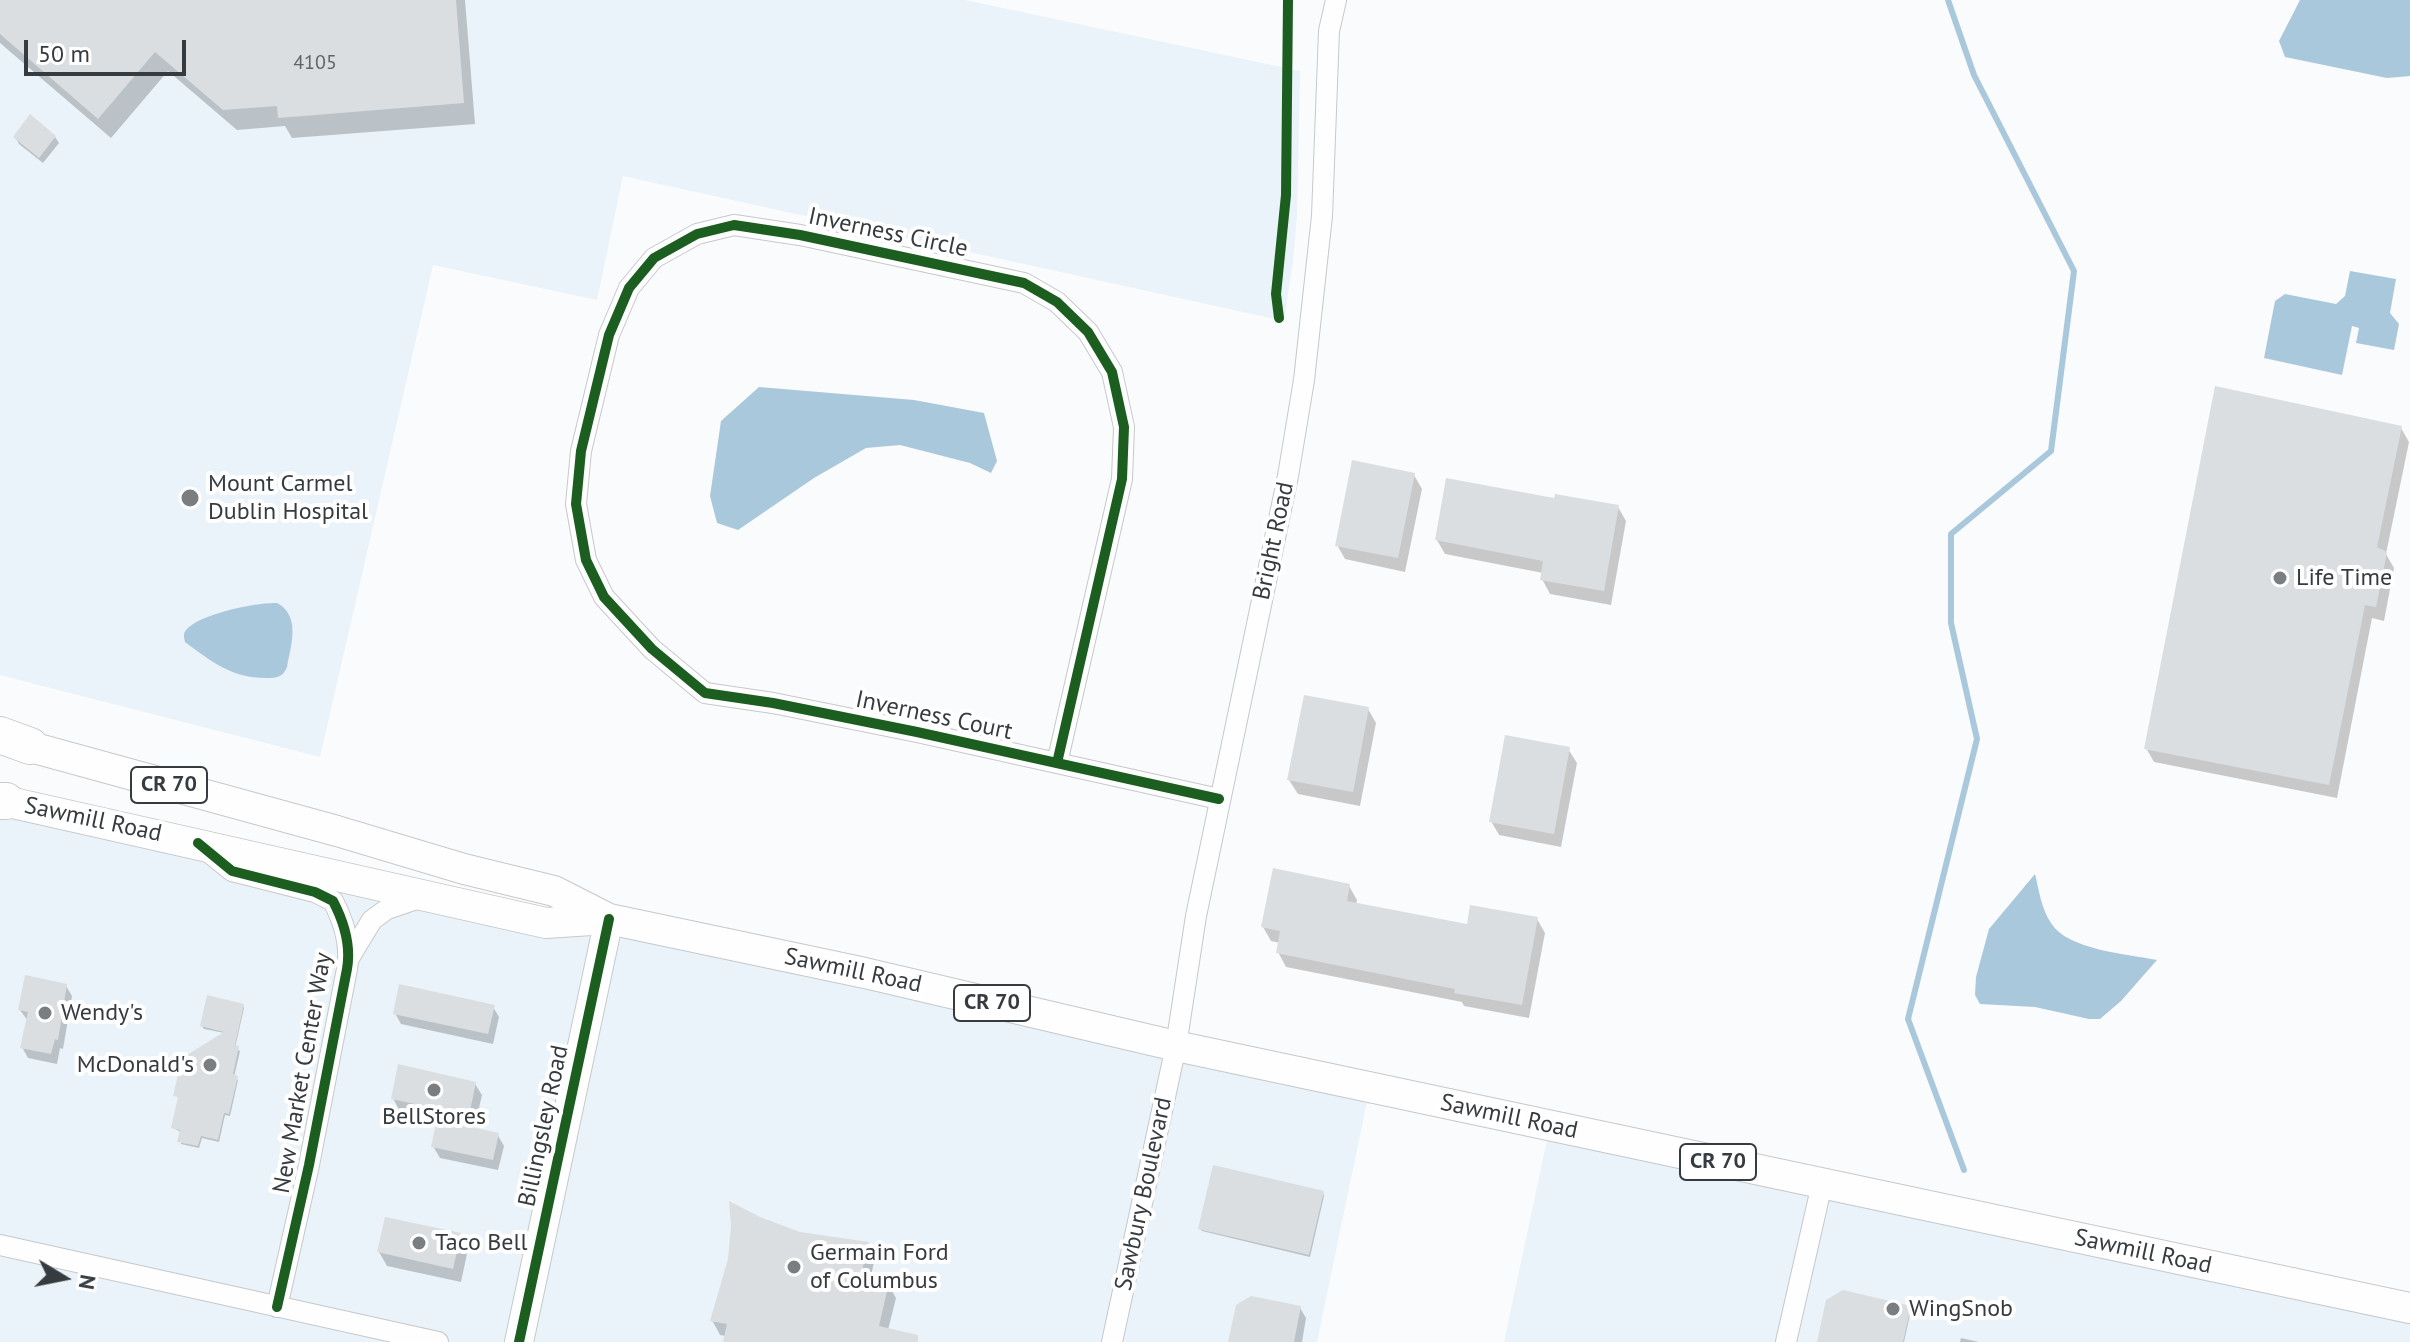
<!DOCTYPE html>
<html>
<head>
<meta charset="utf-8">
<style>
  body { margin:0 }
  #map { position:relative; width:2410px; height:1342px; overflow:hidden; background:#fafbfc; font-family:"PT Sans",sans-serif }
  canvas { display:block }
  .north { position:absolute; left:24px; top:1238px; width:80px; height:80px; -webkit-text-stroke:6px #fff; paint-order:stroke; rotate:100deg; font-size:22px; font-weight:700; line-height:32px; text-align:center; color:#363b3f }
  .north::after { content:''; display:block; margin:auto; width:28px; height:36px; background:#363b3f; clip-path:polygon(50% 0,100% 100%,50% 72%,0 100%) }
  .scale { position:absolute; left:24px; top:40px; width:162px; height:36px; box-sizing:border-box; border:4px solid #363b3f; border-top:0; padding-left:10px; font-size:24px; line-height:28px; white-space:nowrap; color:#363b3f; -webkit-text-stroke:6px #fff; paint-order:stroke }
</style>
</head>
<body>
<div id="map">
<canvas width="2410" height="1342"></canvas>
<div class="north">N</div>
<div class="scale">50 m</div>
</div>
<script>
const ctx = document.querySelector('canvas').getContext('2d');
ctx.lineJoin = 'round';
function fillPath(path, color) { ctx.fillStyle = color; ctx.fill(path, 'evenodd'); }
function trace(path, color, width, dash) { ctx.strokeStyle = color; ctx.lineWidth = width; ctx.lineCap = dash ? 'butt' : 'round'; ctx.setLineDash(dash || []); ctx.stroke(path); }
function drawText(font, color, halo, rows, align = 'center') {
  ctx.font = font + ' "PT Sans",sans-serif'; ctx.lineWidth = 8; ctx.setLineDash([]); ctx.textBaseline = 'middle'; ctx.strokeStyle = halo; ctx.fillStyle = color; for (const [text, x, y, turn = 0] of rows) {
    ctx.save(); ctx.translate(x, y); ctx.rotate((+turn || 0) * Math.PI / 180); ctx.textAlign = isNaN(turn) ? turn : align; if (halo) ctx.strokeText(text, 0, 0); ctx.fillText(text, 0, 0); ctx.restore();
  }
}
fillPath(new Path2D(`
  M0 0H965L1300 71 1297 215 1293 261 1284 321 623 176 597 300 433 265 320 757 0 675Z
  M0 801 370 883 610 919 1370 1087 1317 1342H0Z
  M1550 1126 2410 1308V1342H1504Z`), '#e9f3f9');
fillPath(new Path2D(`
  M2300 0H2410V76L2387 78 2285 57 2279 41Z
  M2350 271 2396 279 2390 313 2399 324 2394 350 2356 343 2359 328 2352 326 2342 375 2264 358 2275 301 2285 294 2336 304 2345 296Z
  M759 387 914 400 984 413 997 461 991 473 970 463 900 445 866 448 814 478 738 530 717 523 710 496 721 421Z
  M277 603C301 616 291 645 287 667 283 677 277 678 266 678 232 678 212 662 185 642 184 637 183 634 186 630 199 614 257 602 277 603Z
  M2035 874C2039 890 2041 908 2051 923 2067 950 2128 954 2157 960L2121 1001 2100 1019H2089L2035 1007 1980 1004 1975 995 1976 977 1989 929Z`), '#aac8dc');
fillPath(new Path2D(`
  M0 0H465L475 124 292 138 285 126 237 130 168 71 111 138 0 43Z
  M15 137H55L59 143 43 163 19 144Z
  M2401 428 2409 442 2386 554 2394 568 2384 621 2372 618 2337 798 2154 762 2146 748Z
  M1414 475 1422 489 1405 572 1345 559 1337 545Z
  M1618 507 1626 521 1611 605 1550 594 1542 579 1543 573 1445 554 1437 540Z
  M1368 709 1376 723 1360 806 1298 794 1289 780Z
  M1568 749 1577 763 1561 847 1499 835 1491 821Z
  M1349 886 1357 900 1356 905 1468 926 1537 919 1545 933 1529 1018 1464 1006 1462 1002 1286 967 1278 952 1280 943 1271 941 1263 927Z
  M66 986 72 996 63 1049 60 1048 57 1064 28 1058 22 1047 28 1021 20 1010Z
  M243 1006 244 1008 235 1048 240 1051 234 1077 238 1080 230 1116 225 1115 219 1142 202 1138 199 1148 181 1144V1132L173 1128 180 1099 176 1096 183 1079 225 1033 204 1029 202 1026Z
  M493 1007 499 1017 493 1044 401 1024 395 1013Z
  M475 1084 482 1095 474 1130 497 1134 504 1146 498 1170 440 1158 433 1146 439 1118 399 1110 393 1098Z
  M1323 1193 1324 1196 1310 1257 1202 1231 1200 1229Z
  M759 1218 800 1234 867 1244 875 1258 870 1280 888 1284 896 1298 888 1330 915 1336 918 1342H725L726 1336 720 1335 712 1320Z
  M460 1235 468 1249 461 1282 387 1266 379 1252Z
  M1910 1307 1911 1310 1904 1342H1819Z
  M1300 1308 1306 1318 1302 1342H1231Z
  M1961 1338 1979 1342H1960Z`), '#0003');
trace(new Path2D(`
  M1948 0 1974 75 2074 271 2051 451 1951 534V623L1977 739 1908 1019 1964 1170`), '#aac8dc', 6);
fillPath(new Path2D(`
  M0 0H456L464 103 278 118 277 106 223 110 155 52 98 119 0 34Z
  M30 114 56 136 39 158 13 137Z
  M2215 386 2402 426 2377 547 2387 552 2376 607 2365 605 2329 785 2144 749Z
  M1352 460 1415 473 1398 558 1335 546Z
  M1446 478 1554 498 1555 494 1619 505 1604 591 1540 580 1543 561 1435 540Z
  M1304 695 1369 707 1353 792 1287 780Z
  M1505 735 1570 747 1554 834 1489 822Z
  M1273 868 1350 884 1347 901 1467 924 1470 905 1538 917 1522 1005 1454 993 1455 989 1276 953 1280 931 1261 927Z
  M25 975 67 984 58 1040 55 1039 51 1054 20 1048 28 1012 18 1010Z
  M399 984 495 1005 488 1034 393 1014Z
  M207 995 244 1004 235 1045 239 1046 233 1074 238 1076 229 1114 224 1113 218 1140 201 1136 198 1146 177 1142 180 1130 171 1128 178 1097 173 1096 178 1075 182 1076 187 1055 224 1032 200 1026Z
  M398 1064 476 1082 467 1126 499 1133 493 1160 431 1147 439 1109 391 1099Z
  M1213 1165 1324 1191 1309 1255 1198 1229Z
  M729 1201 760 1217 800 1232 869 1242 861 1275 889 1282 879 1326 918 1335V1342H723L727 1324 710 1321 728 1259 731 1226Z
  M385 1217 461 1233 453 1269 377 1252Z
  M1843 1290 1911 1306 1903 1342H1817L1826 1300Z
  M1251 1296 1301 1306 1294 1342H1228L1236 1305Z`), '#dbdee0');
const street = new Path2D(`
  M1057 763 1122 479 1124 427 1112 372 1088 332 1057 302 1024 283 800 235 734 225 697 234 654 258 629 288 609 335 581 451 576 504 586 560 604 597 652 649 705 693 773 703 917 732 1219 799
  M207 851 232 871 315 892 333 901C344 922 351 946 347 969L309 1165 277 1307
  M349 958 372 920 387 909 422 897
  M0 1245 438 1342
  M1112 1342 1176 1046 1196 916 1288 476 1304 380 1322 216 1329 31 1336 0
  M1786 1342 1822 1184`);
const secondary = new Path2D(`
  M519 1342 609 919`);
const primary = new Path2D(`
  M9 741 337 831 464 869 554 891 609 919 865 973 1176 1046 2410 1308
  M0 800 546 923 607 919`);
const highway = new Path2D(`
  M0 735 30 746
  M0 801H6`);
trace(street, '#c6c8ca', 22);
trace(secondary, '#c6c8ca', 30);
trace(primary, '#c6c8ca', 32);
trace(highway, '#c6c8ca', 38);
trace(street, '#fefeff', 20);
trace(secondary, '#fefeff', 28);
trace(primary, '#fefeff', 30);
trace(highway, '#fefeff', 36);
trace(new Path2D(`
  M1279 318 1276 294 1286 195 1288 0
  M1057 763 1122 479 1124 427 1112 372 1088 332 1057 302 1024 283 800 235 734 225 697 234 654 258 629 288 609 335 581 451 576 504 586 560 604 597 652 649 705 693 773 703 917 732 1219 799
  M198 843 232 871 315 892 333 901C344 922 351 946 347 969L309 1165 277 1307
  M519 1342 609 919`), '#1b5e20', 10);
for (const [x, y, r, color] of [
  [190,498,10,"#7b7e81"],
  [2280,578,8,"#7b7e81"],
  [45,1013,8,"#7b7e81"],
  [210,1065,8,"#7b7e81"],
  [434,1090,8,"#7b7e81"],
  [419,1243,8,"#7b7e81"],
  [794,1267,8,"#7b7e81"],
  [1893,1309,8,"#7b7e81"]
]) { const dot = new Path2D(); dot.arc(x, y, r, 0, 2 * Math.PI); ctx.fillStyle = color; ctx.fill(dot); trace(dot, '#fff', 3); }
drawText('20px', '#5f6467', null, [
  ["4105",315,63]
]);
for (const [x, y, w] of [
  [169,785,76],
  [992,1003,76],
  [1718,1162,76]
]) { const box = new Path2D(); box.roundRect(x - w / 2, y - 18, w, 36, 6); ctx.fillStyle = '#fff'; ctx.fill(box); trace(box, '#363b3f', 2); }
drawText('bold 22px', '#363b3f', null, [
  ["CR 70",169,785],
  ["CR 70",992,1003],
  ["CR 70",1718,1162]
]);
drawText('24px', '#363b3f', '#fff', [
  ["Inverness Circle",888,233,12],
  ["Bright Road",1274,541,-78],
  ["Inverness Court",934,716,12],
  ["Sawmill Road",93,820,12],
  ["Sawmill Road",853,971,12],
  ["New Market Center Way",303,1073,-80],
  ["Sawmill Road",1509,1117,12],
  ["Billingsley Road",544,1126,-78],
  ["Sawbury Boulevard",1144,1194,-78],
  ["Sawmill Road",2143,1252,12]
]);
drawText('24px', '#363b3f', '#fff', [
  ["Mount Carmel",208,484],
  ["Dublin Hospital",208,512],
  ["Life Time",2296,578],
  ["Wendy's",61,1013],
  ["McDonald's",194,1065,"right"],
  ["BellStores",434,1117,"center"],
  ["Taco Bell",435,1243],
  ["Germain Ford",810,1253],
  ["of Columbus",810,1281],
  ["WingSnob",1909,1309]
], 'left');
</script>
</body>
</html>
